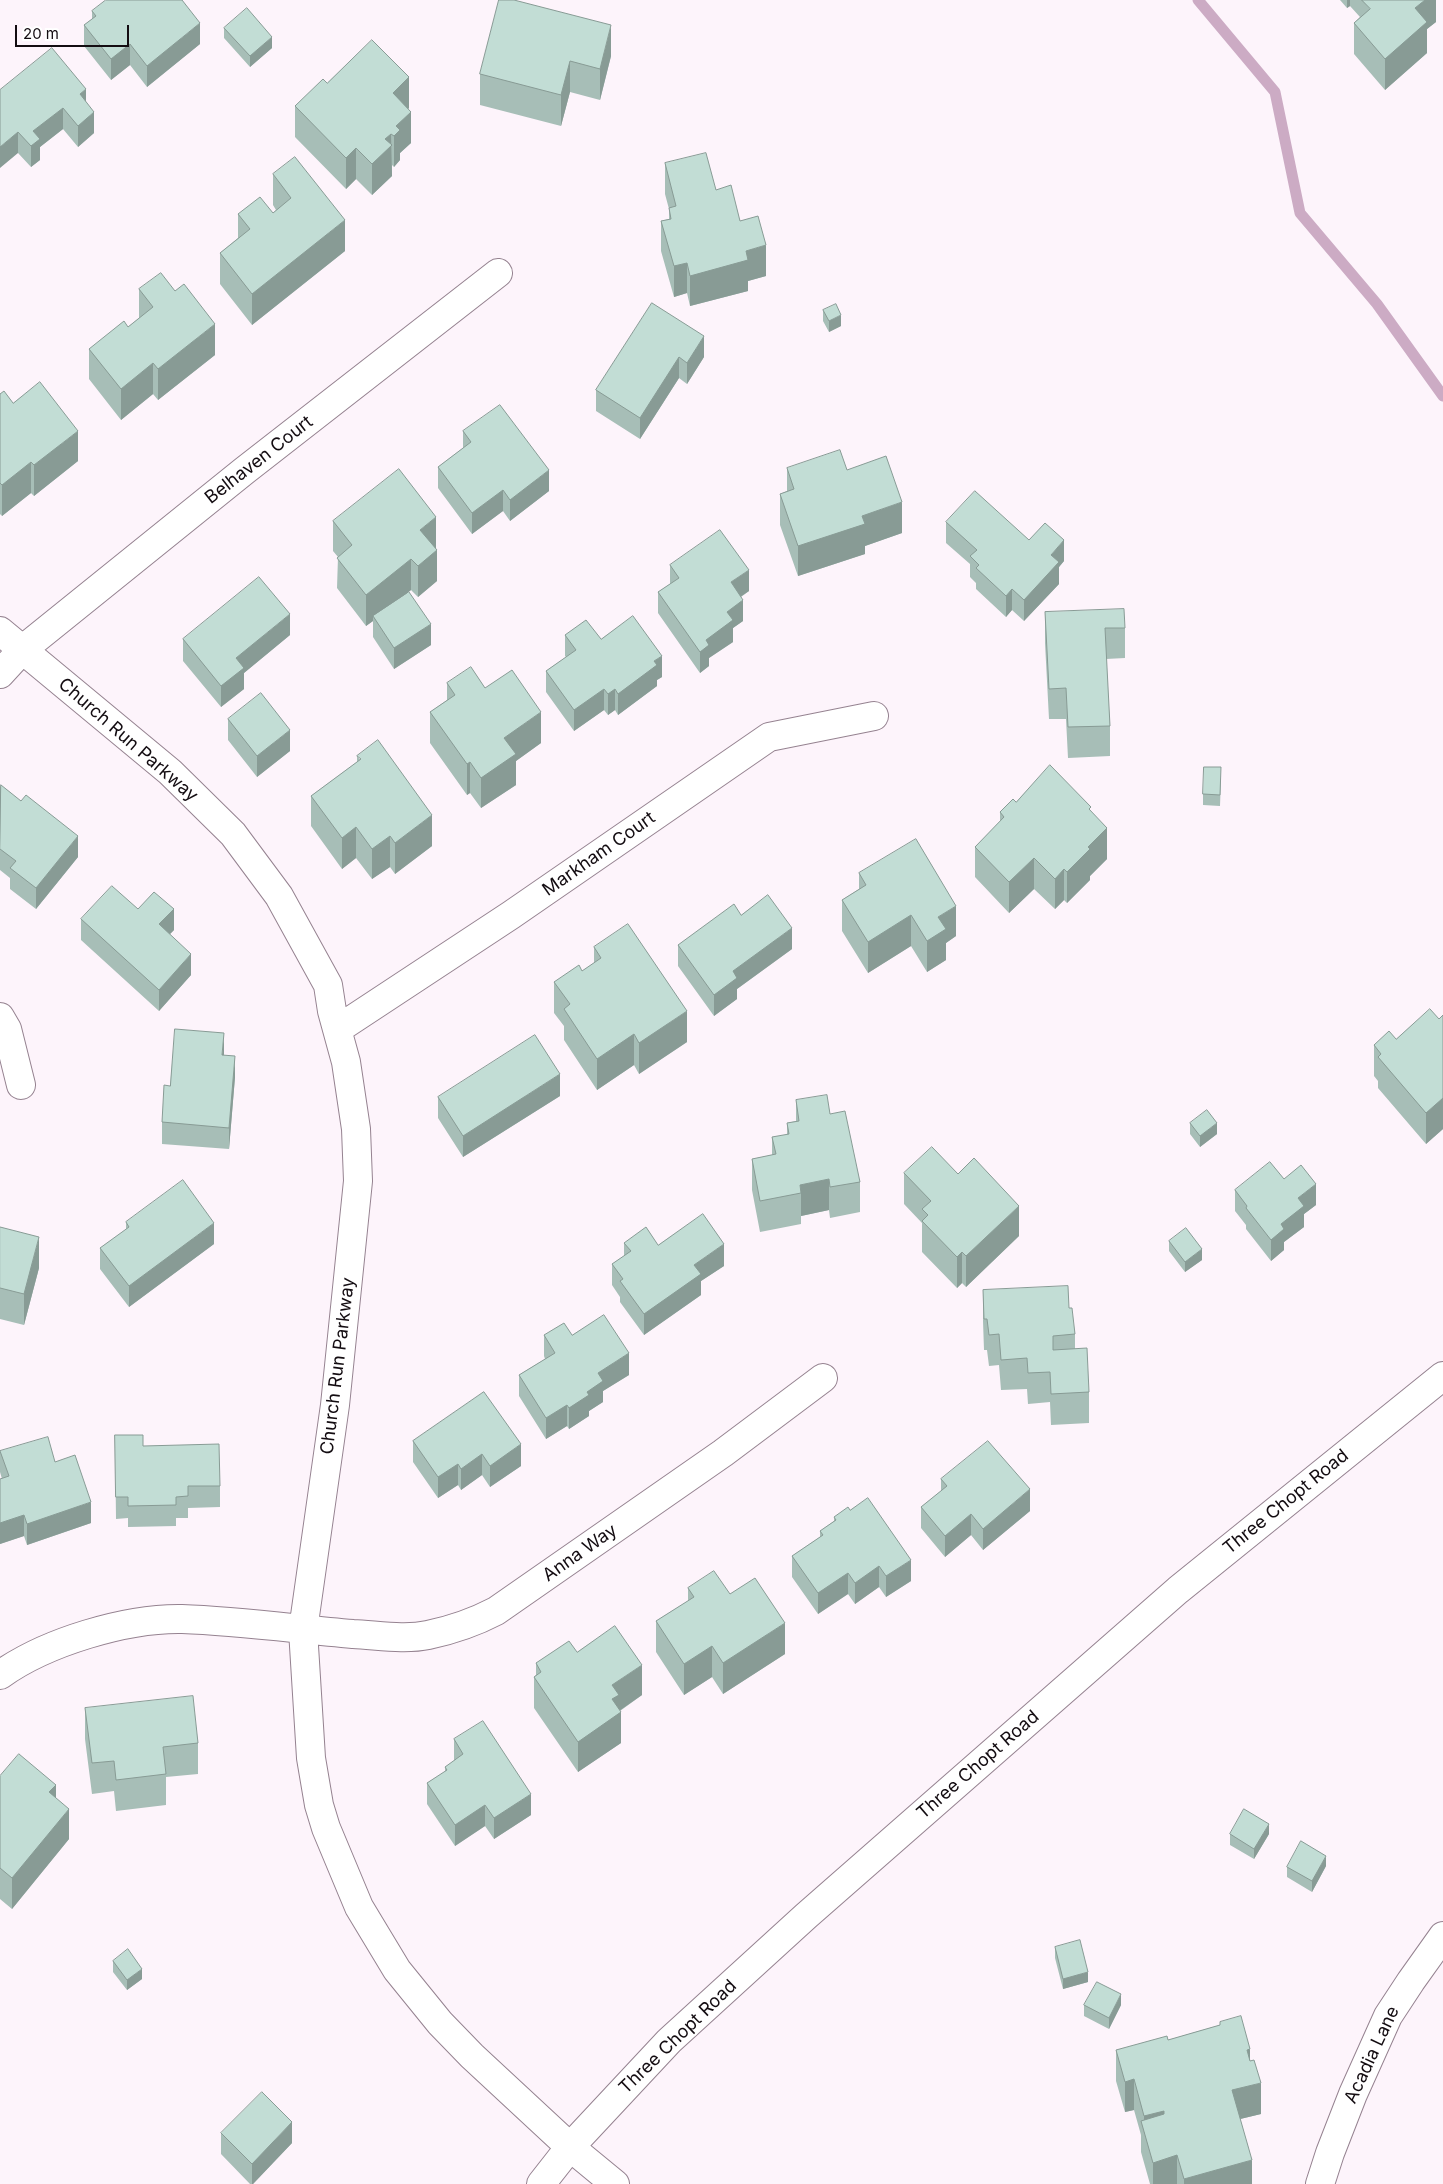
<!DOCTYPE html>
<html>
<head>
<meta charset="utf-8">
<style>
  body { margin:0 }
  #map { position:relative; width:1443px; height:2184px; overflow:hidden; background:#fdf4fb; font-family:Inter,sans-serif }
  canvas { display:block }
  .scale { position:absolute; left:15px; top:25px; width:114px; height:22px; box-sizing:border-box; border:2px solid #130c11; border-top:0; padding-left:6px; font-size:15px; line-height:18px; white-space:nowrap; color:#130c11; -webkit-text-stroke:4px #fff; paint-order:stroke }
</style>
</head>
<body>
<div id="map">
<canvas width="1443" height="2184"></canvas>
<div class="scale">20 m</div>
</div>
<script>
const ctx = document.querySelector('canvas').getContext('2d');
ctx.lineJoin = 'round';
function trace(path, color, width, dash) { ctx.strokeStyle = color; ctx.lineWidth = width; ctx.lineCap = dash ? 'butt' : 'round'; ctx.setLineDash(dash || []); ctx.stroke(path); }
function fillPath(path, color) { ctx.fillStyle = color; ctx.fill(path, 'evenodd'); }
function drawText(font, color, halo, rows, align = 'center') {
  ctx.font = font + ' Inter,sans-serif'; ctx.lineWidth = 4; ctx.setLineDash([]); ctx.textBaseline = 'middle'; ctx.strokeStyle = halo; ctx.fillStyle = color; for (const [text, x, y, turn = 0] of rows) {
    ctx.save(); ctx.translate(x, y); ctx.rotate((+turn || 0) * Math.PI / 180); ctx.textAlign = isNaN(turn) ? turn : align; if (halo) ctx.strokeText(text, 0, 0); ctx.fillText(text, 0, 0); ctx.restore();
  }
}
trace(new Path2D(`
  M1198 0 1275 92 1300 213 1377 304 1443 396`), '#ccabc4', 11);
const minor = new Path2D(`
  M0 631 170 772 233 834 279 896 328 985 332 1011 346 1062 356 1129 358 1181 335 1405 303 1630 311 1758 319 1805 326 1828 359 1907 397 1970 440 2023 472 2056 570 2147 615 2184
  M0 674 22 650 244 471 498 273
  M0 1017 7 1029 21 1085
  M338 1029 511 915 769 737 874 716
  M0 1675C46 1642 126 1618 182 1619 239 1621 296 1629 353 1634 377 1635 404 1640 428 1635 452 1630 475 1622 496 1611L723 1453 823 1378
  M1320 2184 1330 2153 1353 2094 1388 2016 1411 1981 1443 1936`);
const secondary = new Path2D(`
  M541 2184 570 2147 669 2041 806 1916 1178 1590 1443 1376`);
trace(minor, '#958290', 30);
trace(secondary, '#958290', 30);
trace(minor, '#fff', 28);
trace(secondary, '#fff', 28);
fillPath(new Path2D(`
  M499 0 611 56 600 100 570 92 561 126 480 105V74Z
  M1340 0H1436V22L1427 29V53L1385 90 1354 54V23L1360 17 1350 6 1347 8Z
  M92 11 200 44 147 87 130 65 111 80 84 46V25L92 19Z
  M224 28 272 48 250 67 224 38Z
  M327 83 409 108 408 109 411 143 400 153V160L394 167 392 165V176L372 195 356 179 346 189 295 137V106Z
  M0 90 86 102 94 133 78 147 63 129 40 147V160L31 167 18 153Z
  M665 163 716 190 740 221 766 276 748 281V291L690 306 687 293 674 297 661 251V221L669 219V209L665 194Z
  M273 174 345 251 252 325 220 284V253L238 238V214L273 213 276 210 273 205Z
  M139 289 215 355 158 400 153 394 121 420 89 379V349L128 327 139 318Z
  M652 303 704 357 687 384 679 378 640 439 596 411V390Z
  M823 310 841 326 829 332 823 321Z
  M0 394 13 403 78 461 34 496 31 493 2 516 0 514Z
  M463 431 549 491 510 521 503 511 472 534 438 488V467L463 448Z
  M787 468 847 470 902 533 865 546V554L798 576 780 525V494L787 491Z
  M333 521 436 548V549L437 581 418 597 411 590 407 593 431 645 394 669 373 637V621L366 626 337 588 338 557 333 551Z
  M946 522 1029 540 1064 561 1059 567V584L1024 621 1012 610 1006 617 976 589V583L970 577V564L946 543Z
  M670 565 749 591 741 597 743 621 733 628V642L709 658V666L700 673 658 613V592L670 584Z
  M1045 612 1125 628V658L1106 659 1110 726V756L1068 758 1066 719H1049L1045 643Z
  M290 635 244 673V689L221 707 183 661V639Z
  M565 635 601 639 662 677 657 680V686L618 715 615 710 608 715 604 710 574 731 546 692V671L566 657 565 656Z
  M447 683 485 688 541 743 516 761V785L481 808 470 793 467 795 430 743V712L447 700Z
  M228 719 290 751 257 777 228 740Z
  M357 756 432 846 395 874 390 867 372 879 356 858 342 869 311 826V796L357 762Z
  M1221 778 1220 806 1203 805V794Z
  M0 786 78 857 36 909 10 889V878L0 870Z
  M1016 802 1091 812 1107 859 1090 876V880L1067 903 1064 900 1055 909 1034 889 1009 913 975 877V847L1000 822V812Z
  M859 873 956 936 946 943V960L927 972 911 946 868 973 842 931V900L859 889Z
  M138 909 174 930 170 934 191 975 159 1011 81 940V919Z
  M741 915 792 949 737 989V999L714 1016 678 966V945Z
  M594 947 687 1042 639 1074 634 1065 597 1090 564 1040V1026L554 1013V982L582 971 594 963Z
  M1443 1015V1129L1426 1144 1378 1088V1081L1374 1076V1045L1396 1039 1439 1019Z
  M224 1055 235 1077 229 1149 162 1144V1122L170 1086Z
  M560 1096 463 1157 438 1118V1097Z
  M796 1100 830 1114 860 1182V1212L830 1218 829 1210 801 1216V1224L760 1232 752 1190V1159L772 1155V1137L787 1135V1123L796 1121Z
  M1190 1123 1217 1134 1200 1147 1190 1134Z
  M904 1173 1019 1236 966 1287 962 1283 957 1288 922 1252V1223L904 1204Z
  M1284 1179 1316 1205 1304 1214V1227L1284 1242V1250L1271 1261 1246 1229V1225L1235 1211V1190Z
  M126 1222 214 1244 129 1307 100 1269V1248L126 1230Z
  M0 1227 39 1268 24 1325 0 1319Z
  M1169 1241 1202 1260 1185 1272 1169 1251Z
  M624 1243 658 1245 724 1266 701 1281V1295L644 1335 620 1302V1297L612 1285V1264L624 1256Z
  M983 1290 1069 1308 1075 1334V1349L1089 1392V1423L1051 1425 1050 1402 1028 1404 1027 1389 1001 1390 999 1365 989 1366 987 1350H984L983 1321Z
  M544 1335H572L629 1375 603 1391V1402L589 1411V1416L569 1429 567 1426 546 1439 519 1396V1375L545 1359 544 1356Z
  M484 1392 521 1466 490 1487 482 1475 461 1490 458 1485 438 1498 413 1462V1441Z
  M115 1435 143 1446 220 1486V1507L188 1508V1518H176V1526L128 1527V1518L116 1519Z
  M0 1451 55 1462 91 1523 27 1545 24 1536 0 1544V1479H2L0 1472Z
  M941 1479 1030 1511 983 1550 971 1535 945 1557 921 1528V1507L941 1491Z
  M834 1517 911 1581 886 1597 879 1587 855 1604 848 1594 818 1614 792 1577V1556L820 1537V1531L834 1521Z
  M688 1588 730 1594 785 1654 723 1694 712 1677 684 1695 656 1652V1621L688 1601Z
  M577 1652 642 1695 620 1711 621 1743 578 1772 534 1708V1677L536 1675V1663Z
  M85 1708 198 1743V1774L166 1777V1805L116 1811 114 1791 92 1794 85 1739Z
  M454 1739 531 1815 494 1839 485 1826 455 1846 427 1804V1783L445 1772V1767L454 1761Z
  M0 1776 56 1798 69 1839 12 1909 0 1899Z
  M1230 1834H1269L1254 1859 1230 1845Z
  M1326 1866 1312 1892 1287 1877V1867Z
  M1055 1947 1088 1982 1063 1989 1055 1958Z
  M113 1961 142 1979 127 1990 113 1972Z
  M1084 2005H1121L1109 2029 1084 2016Z
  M1220 2022 1250 2061 1261 2114 1240 2119 1252 2184H1150L1141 2152V2135L1134 2110 1125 2112 1116 2081V2050L1168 2040 1220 2025Z
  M221 2133 292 2143 253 2184H250L221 2154Z`), '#a7beb7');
fillPath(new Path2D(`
  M1347 0H1350V6L1347 8Z
  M1425 0H1436V22L1427 29V53L1385 90V59L1415 8Z
  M200 23V44L147 87V66Z
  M611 25V56L600 100V69Z
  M272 37V48L250 67V56Z
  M130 44V65L111 80V59Z
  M570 61V92L561 126V95Z
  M409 77V108L393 124V93Z
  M86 89V110L80 94Z
  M63 108V129L40 147V160L31 167V146L33 131Z
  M94 112V133L78 147V126Z
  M411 112V143L400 153V160L394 167V136L396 126Z
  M18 132V153L0 168V147Z
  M391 134 392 176 372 195V164L385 139Z
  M356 148V179L346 189V158Z
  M345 220V251L252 325V294Z
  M766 245V276L748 281V291L690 306V276L746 251Z
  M687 263V293L674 297V266Z
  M841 315V326L829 332V321Z
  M215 324V355L158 400V369Z
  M704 336V357L687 384V363Z
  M679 357V378L640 439V418Z
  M153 363V394L121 420V389Z
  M78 431V461L34 496V465Z
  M31 462V493L2 516V485Z
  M549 470V491L510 521V500Z
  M503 490V511L472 534V513Z
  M902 502V533L865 546V554L798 576V546L862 516Z
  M436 517V548L420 561V530Z
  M1064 540V561L1059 567V584L1024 621V600L1051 555Z
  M437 550V581L418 597V566Z
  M411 559V590L375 619 373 616V621L366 626V595Z
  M749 570V591L731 603V582Z
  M1012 589V610L1006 617V596Z
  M743 600V621L733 628V642L709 658V666L700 673V652L706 640 727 612Z
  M290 614V635L244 673V689L221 707V686L236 658Z
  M431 624V645L394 669V648Z
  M662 656V677L657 680V686L618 715V694L654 661Z
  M604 689V710L574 731V710Z
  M615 689V710L608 715V694Z
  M541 712V743L516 761V785L481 808V778L504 738Z
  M290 730V751L257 777V756Z
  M470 762V793L467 795V764Z
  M432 815V846L395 874V843Z
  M356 827V858L342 869V838Z
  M1107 828V859L1090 876V880L1067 903V872L1088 847Z
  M78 836V857L36 909V888Z
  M390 836V867L372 879V849Z
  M1034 858V889L1009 913V882Z
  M1064 869V900L1055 909V879Z
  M956 906V936L946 943V960L927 972V941L938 917Z
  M174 909V930L159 945V924Z
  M911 915V946L868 973V942Z
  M792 928V949L737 989V999L714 1016V995L733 971Z
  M191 954V975L159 1011V990Z
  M687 1011V1042L639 1074V1043Z
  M224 1033V1054L222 1076V1055Z
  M634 1034V1065L597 1090V1059Z
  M235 1056V1077L229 1149V1128Z
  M560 1074V1096L463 1157V1136Z
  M1443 1098V1129L1426 1144V1113Z
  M1217 1123V1134L1200 1147V1136Z
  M829 1179V1210L801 1216V1193L800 1185Z
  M1316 1184V1205L1304 1214V1227L1284 1242V1250L1271 1261V1240L1298 1198Z
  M1019 1206V1236L966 1287V1256Z
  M214 1223V1244L129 1307V1286Z
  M39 1237V1268L24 1325V1294Z
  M724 1244V1266L701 1281V1295L644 1335V1314L694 1265Z
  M1202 1249V1260L1185 1272V1262Z
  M962 1252V1283L957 1288V1257Z
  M629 1353V1375L603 1391V1402L589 1411V1416L569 1429V1408L587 1392 598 1373Z
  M567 1405V1426L546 1439V1418Z
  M521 1444V1466L490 1487V1466Z
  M482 1454V1475L461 1490V1469Z
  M458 1464V1485L438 1498V1477Z
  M1030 1489V1511L983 1550V1529Z
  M91 1502V1523L27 1545V1524Z
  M971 1514V1535L945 1557V1536Z
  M24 1515V1536L0 1544V1523Z
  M911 1560V1581L886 1597V1576Z
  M879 1566V1587L855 1604V1583Z
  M848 1573V1594L818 1614V1593Z
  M785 1623V1654L723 1694V1663Z
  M712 1646V1677L684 1695V1664Z
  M642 1665V1695L619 1711 621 1712V1743L578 1772V1742L612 1685Z
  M56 1785V1816L49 1792Z
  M531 1794V1815L494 1839V1818Z
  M485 1805V1826L455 1846V1825Z
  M69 1809V1839L12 1909V1878Z
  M1269 1824V1834L1254 1859V1849Z
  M1326 1856V1866L1312 1892V1881Z
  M142 1969V1979L127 1990V1980Z
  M1088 1972V1982L1063 1989V1979Z
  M1121 1994V2005L1109 2029V2018Z
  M1250 2049V2080L1247 2050Z
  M1134 2079V2110L1125 2112V2082Z
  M1261 2083V2114L1232 2121V2090Z
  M1164 2111V2142L1144 2133V2116Z
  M292 2122V2143L253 2184H252V2164Z
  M1177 2155V2184H1153V2163Z
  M1252 2160V2184H1184V2179Z`), '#889b95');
const building = new Path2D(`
  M106 0H182L200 23 147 66 130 44 111 59 84 25 96 16 92 11Z
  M499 0H514L611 25 600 69 570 61 561 95 480 74Z
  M1362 0H1425L1415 8 1427 22 1385 59 1354 23 1370 9Z
  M247 8 272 37 250 56 224 28Z
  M372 40 409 77 393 93 411 112 396 126 400 130 394 136 391 134 385 139 392 145 372 164 356 148 346 158 295 106 323 79 327 83Z
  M52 48 86 89 80 94 94 112 78 126 63 108 33 131 40 139 31 146 18 132 0 147V90Z
  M706 153 716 190 731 185 740 221 758 216 766 245 746 251 748 260 690 276 687 263 674 266 661 221 671 219 669 208 676 206 665 163Z
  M295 157 345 220 252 294 220 253 250 229 238 214 260 197 273 213 291 198 273 174Z
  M161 273 175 291 184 284 215 324 158 369 153 363 121 389 89 349 124 321 128 327 153 307 139 289Z
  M652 303 704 336 687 363 679 357 640 418 596 390Z
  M836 304 841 315 829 321 823 310Z
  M40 382 78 431 34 465 31 462 2 485 0 483V394L4 391 13 403Z
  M500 405 549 470 510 500 503 490 472 513 438 467 471 442 463 431Z
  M840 450 847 470 886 456 902 502 862 516 865 524 798 546 780 494 794 489 787 468Z
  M399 469 436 517 420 530 437 550 418 566 411 559 366 595 337 558 352 545 333 521Z
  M975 491 1029 540 1045 523 1064 540 1051 555 1059 562 1024 600 1012 589 1006 596 976 568 979 565 970 556 977 550 946 522Z
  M720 530 749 570 731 582 743 600 727 612 733 620 706 640 709 645 700 652 658 592 679 578 670 565Z
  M259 577 290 614 236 658 244 668 221 686 183 639Z
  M409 592 431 624 394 648 373 616Z
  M1124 609 1125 628H1105L1110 726 1068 727 1066 688 1049 689 1045 612Z
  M633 616 662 656 654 661 657 665 618 694 615 689 608 694 604 689 574 710 546 671 576 650 565 635 586 620 601 639Z
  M471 667 485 688 512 670 541 712 504 738 516 754 481 778 470 762 467 764 430 712 455 695 447 683Z
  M261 693 290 730 257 756 228 719Z
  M378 740 432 815 395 843 390 836 372 849 356 827 342 838 311 796 361 759 357 756Z
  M1050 765 1091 807 1089 809 1107 828 1088 847 1090 849 1067 872 1064 869 1055 879 1034 858 1009 882 975 847 1004 817 1000 812 1013 799 1016 802Z
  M1204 767H1221L1220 795 1203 794Z
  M1 785 21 801 26 795 78 836 36 888 10 868 16 861 0 849Z
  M916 839 956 906 938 917 946 929 927 941 911 915 868 942 842 900 866 885 859 873Z
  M112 886 138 909 154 892 174 909 159 924 191 954 159 990 81 919Z
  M768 895 792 928 733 971 737 978 714 995 678 945 734 904 741 915Z
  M628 924 687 1011 639 1043 634 1034 597 1059 564 1009 570 1004 554 982 579 965 582 971 601 958 594 947Z
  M1430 1009 1439 1019 1443 1015V1098L1426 1113 1378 1057 1381 1054 1374 1045 1389 1031 1396 1039Z
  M175 1029 224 1033 222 1055 235 1056 229 1128 162 1122 164 1085 170 1086Z
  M535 1035 560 1074 463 1136 438 1097Z
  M827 1095 830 1114 845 1111 860 1182 830 1187 829 1179 800 1185 801 1193 760 1201 752 1159 776 1154 772 1137 789 1134 787 1123 799 1121 796 1100Z
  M1207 1110 1217 1123 1200 1136 1190 1123Z
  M932 1147 958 1174 974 1158 1019 1206 966 1256 962 1252 957 1257 922 1221 928 1215 922 1209 931 1201 904 1173Z
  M1270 1162 1284 1179 1301 1165 1316 1184 1298 1198 1304 1206 1281 1224 1284 1229 1271 1240 1246 1208 1247 1206 1235 1190Z
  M183 1180 214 1223 129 1286 100 1248 129 1227 126 1222Z
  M703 1214 724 1244 694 1265 701 1274 644 1314 620 1281 623 1279 612 1264 631 1251 624 1243 646 1227 658 1245Z
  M0 1227 39 1237 24 1294 0 1288Z
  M1186 1228 1202 1249 1185 1262 1169 1241Z
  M1068 1286 1069 1308H1072L1075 1334 1053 1336V1350L1087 1348 1089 1392 1051 1394 1050 1372 1028 1373 1027 1358 1001 1360 999 1334 989 1335 987 1319H984L983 1290Z
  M604 1315 629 1353 598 1373 603 1381 587 1392 589 1395 569 1408 567 1405 546 1418 519 1375 555 1353 544 1335 564 1323 572 1335Z
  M484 1392 521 1444 490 1466 482 1454 461 1469 458 1464 438 1477 413 1441Z
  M115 1435H143V1446L219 1444 220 1486H188V1496L176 1497V1505L128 1506V1497H116Z
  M48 1437 55 1462 75 1455 91 1502 27 1524 24 1515 0 1523V1479L9 1476 0 1451Z
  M988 1441 1030 1489 983 1529 971 1514 945 1536 921 1507 947 1486 941 1479Z
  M868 1498 911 1560 886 1576 879 1566 855 1583 848 1573 818 1593 792 1556 823 1535 820 1531 836 1520 834 1517 848 1507 850 1510Z
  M714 1571 730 1594 755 1578 785 1623 723 1663 712 1646 684 1664 656 1621 694 1597 688 1588Z
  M615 1626 642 1665 612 1685 619 1695 612 1699 621 1712 578 1742 534 1677 541 1672 536 1663 569 1641 577 1652Z
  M193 1696 198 1743 163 1747 166 1774 116 1780 114 1761 92 1763 85 1708Z
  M483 1721 531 1794 494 1818 485 1805 455 1825 427 1783 447 1770 445 1767 463 1754 454 1739Z
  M19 1754 56 1785 49 1792 69 1809 12 1878 0 1868V1776Z
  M1244 1809 1269 1824 1254 1849 1230 1834Z
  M1301 1841 1326 1856 1312 1881 1287 1867Z
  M1080 1940 1088 1972 1063 1979 1055 1947Z
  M128 1949 142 1969 127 1980 113 1961Z
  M1097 1982 1121 1994 1109 2018 1084 2005Z
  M1241 2016 1250 2049 1247 2050 1250 2061 1254 2060 1261 2083 1232 2090 1252 2160 1184 2179 1177 2155 1153 2163 1141 2121 1164 2114V2111L1144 2116 1134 2079 1125 2082 1116 2050 1167 2036 1168 2040 1220 2025V2022Z
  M262 2092 292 2122 252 2164 221 2133Z`);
fillPath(building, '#c2ddd5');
trace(building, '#889b95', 1);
drawText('18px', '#130c11', '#fff', [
  ["Belhaven Court",259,460,-38],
  ["Church Run Parkway",128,740,41],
  ["Markham Court",599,854,-35],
  ["Church Run Parkway",338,1366,-83],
  ["Three Chopt Road",1286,1502,-39],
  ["Anna Way",580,1553,-35],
  ["Three Chopt Road",978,1765,-41],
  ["Three Chopt Road",678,2037,-44],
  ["Acadia Lane",1372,2055,-65]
]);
</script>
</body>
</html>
